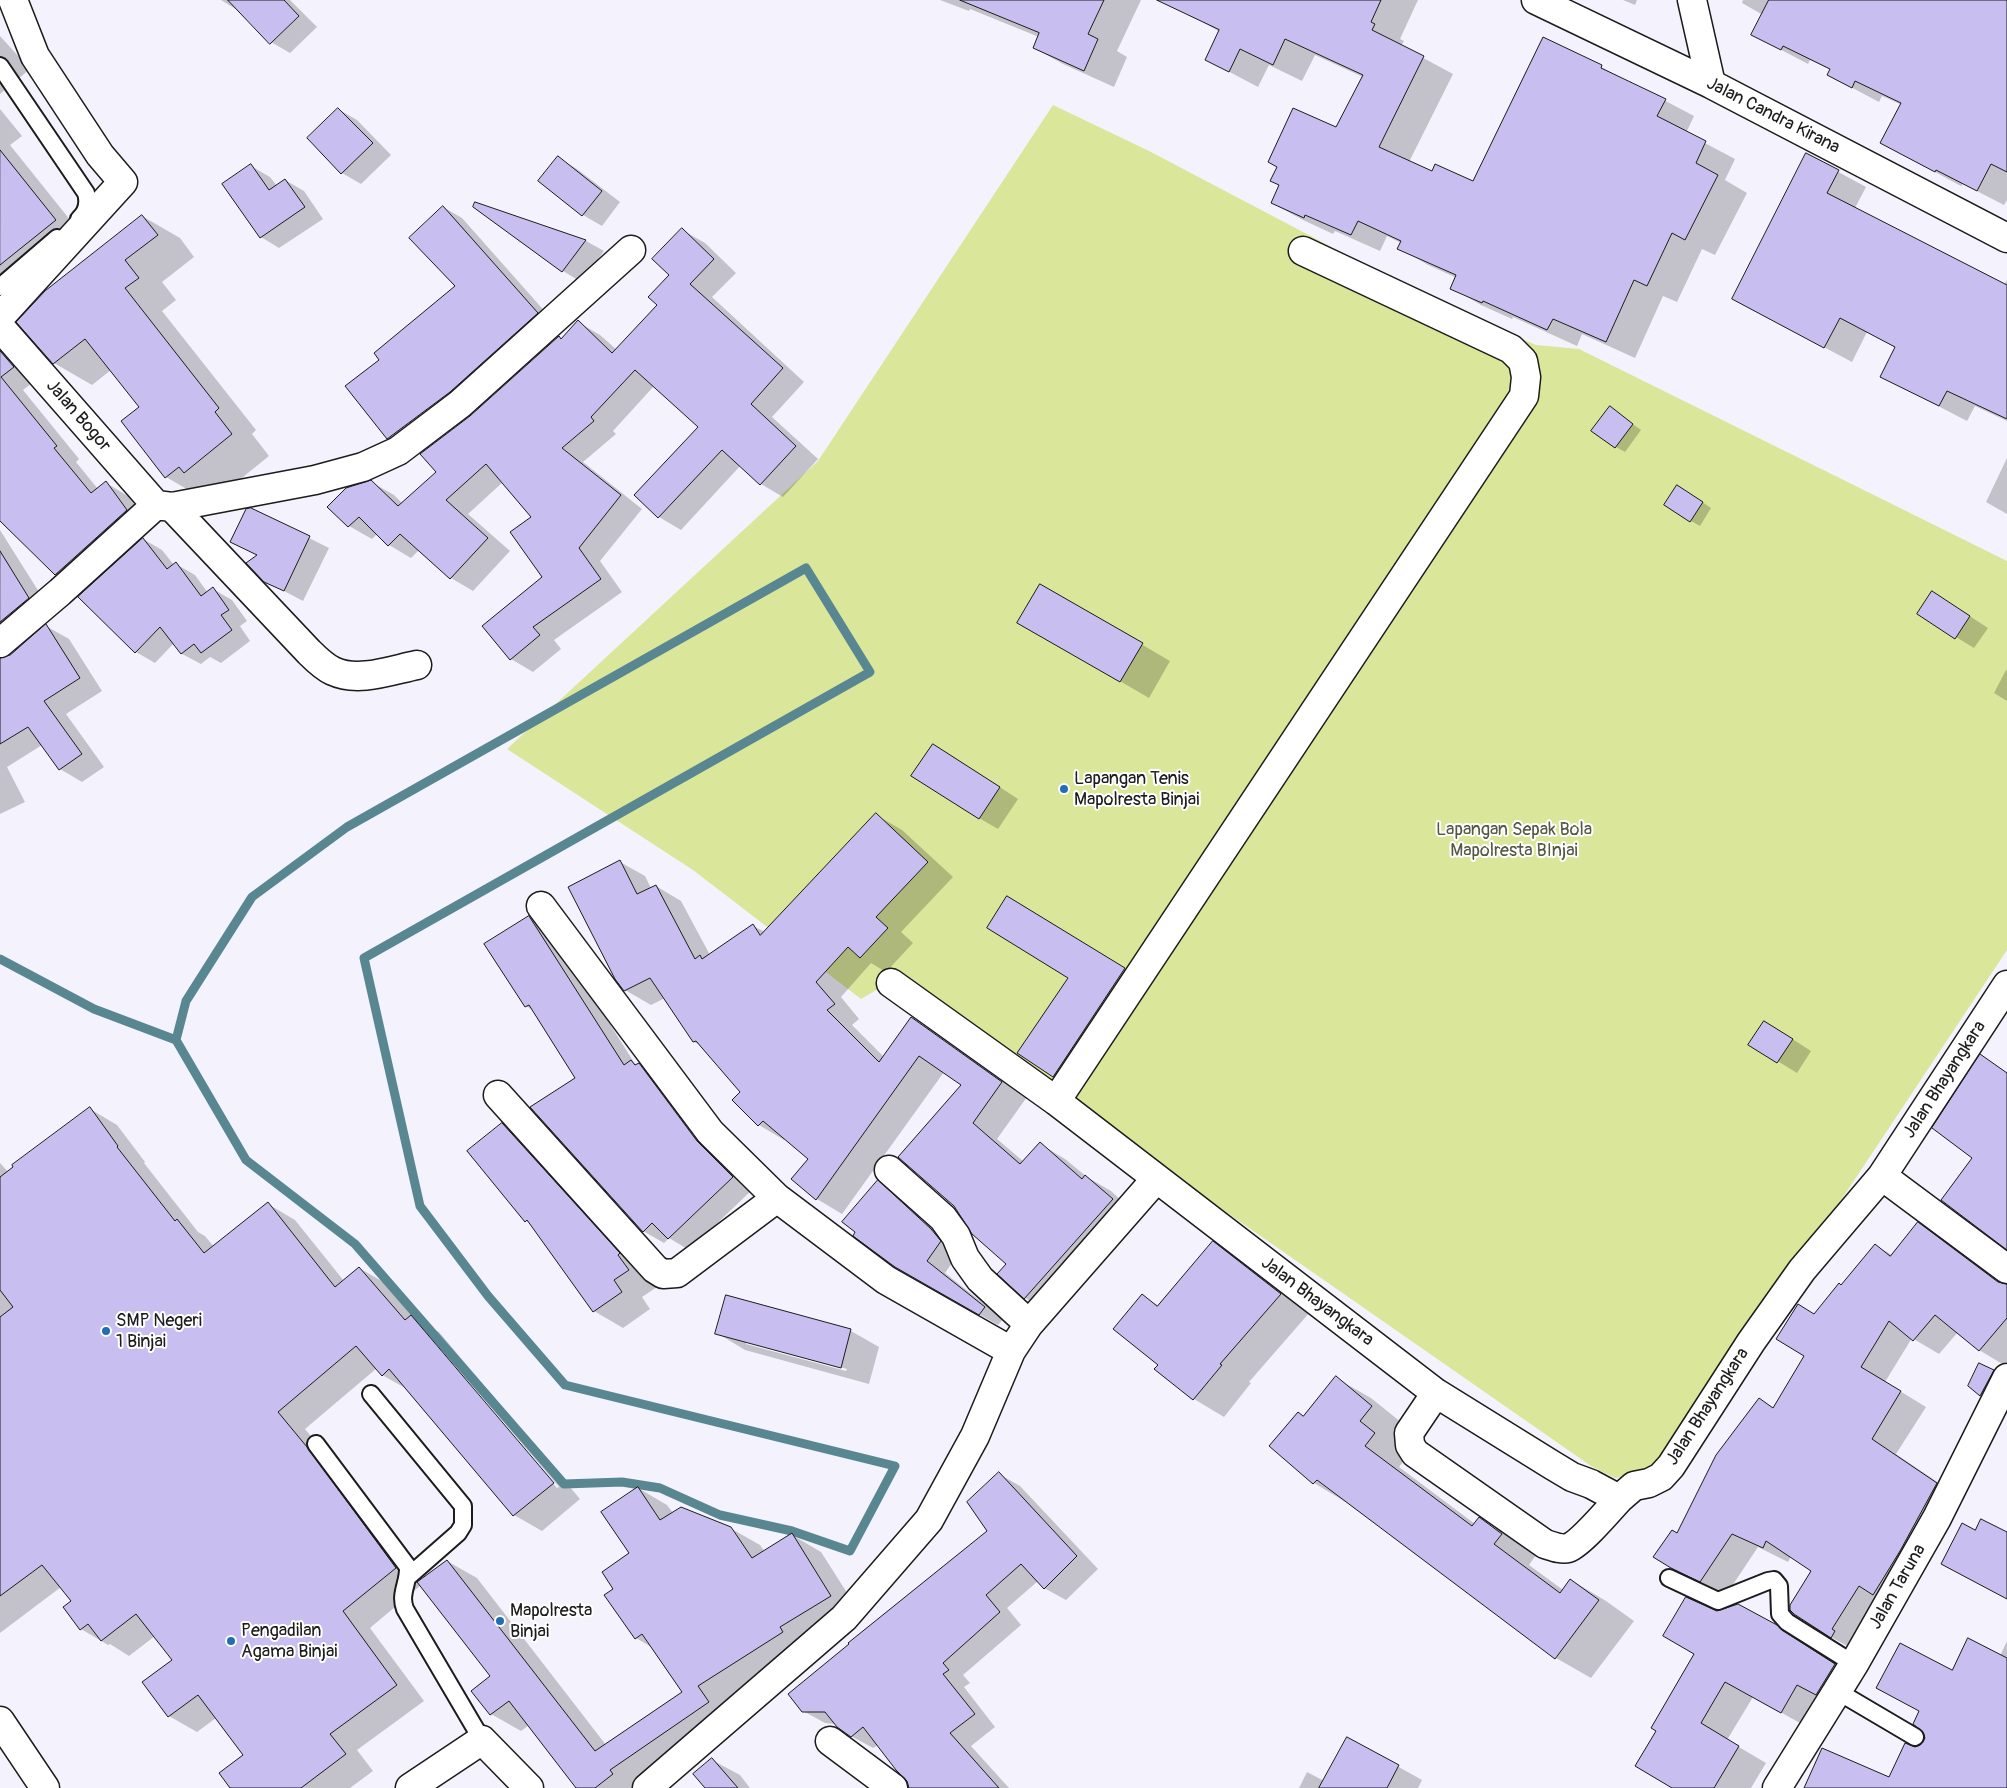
<!DOCTYPE html>
<html>
<head>
<meta charset="utf-8">
<style>
  body { margin:0 }
  canvas { display:block; background:#f4f2fc }
</style>
</head>
<body>
<canvas width="2007" height="1788"></canvas>
<script>
const ctx = document.querySelector('canvas').getContext('2d');
ctx.lineJoin = 'round';
function fillPath(path, color) { ctx.fillStyle = color; ctx.fill(path, 'evenodd'); }
function trace(path, color, width, dash) { ctx.strokeStyle = color; ctx.lineWidth = width; ctx.lineCap = dash ? 'butt' : 'round'; ctx.setLineDash(dash || []); ctx.stroke(path); }
function drawText(font, color, halo, rows, align = 'center') {
  ctx.font = font + ' Pangolin,sans-serif'; ctx.lineWidth = 4; ctx.setLineDash([]); ctx.textBaseline = 'middle'; ctx.strokeStyle = halo; ctx.fillStyle = color; for (const [text, x, y, turn = 0] of rows) {
    ctx.save(); ctx.translate(x, y); ctx.rotate((+turn || 0) * Math.PI / 180); ctx.textAlign = isNaN(turn) ? turn : align; if (halo) ctx.strokeText(text, 0, 0); ctx.fillText(text, 0, 0); ctx.restore();
  }
}
fillPath(new Path2D(`
  M1053 105 1149 151 1440 304 1536 345 1579 349 2007 561V950L1660 1473 1615 1478 1591 1466 893 980 861 999 693 870 507 749 818 461Z`), '#dae699');
fillPath(new Path2D(`
  M221 0H290L317 27 290 53 271 42 242 13Z
  M940 0H1141L1117 51 1127 57 1114 87 1063 64 1034 48 1039 37 970 9 969 11Z
  M1181 0H1418L1400 39 1404 41 1401 46 1453 74 1409 162 1432 173 1474 183 1601 67 1694 116 1686 133 1735 159 1725 180 1747 193 1715 255 1702 249 1677 302 1663 296 1635 358 1582 334 1577 346 1513 317 1512 319 1481 305 1452 288 1457 278 1428 265 1399 248 1401 243 1387 236 1380 251 1335 231 1333 234 1301 219 1272 203 1337 129 1363 77 1315 55 1302 81 1269 65 1258 87 1207 60 1220 32 1181 10Z
  M1623 0H1637L1635 5Z
  M1743 0H2007V200L2004 205 1963 184 1961 186 1881 143 1902 105 1882 96 1879 102 1828 75 1831 70 1810 60 1808 64 1753 35 1763 15 1742 3Z
  M0 36 30 69 0 94Z
  M0 109 22 136 10 145 83 236 0 318Z
  M338 109 357 120 391 155 361 184 342 173Z
  M1807 155 1866 187 1855 208 2004 285 2007 280V421L1975 406 1967 421 1882 377 1896 348 1867 332 1852 362 1733 299Z
  M558 158 577 169 620 202 602 226 583 215Z
  M251 166 270 177 277 186 285 180 304 191 323 219 279 248 261 237Z
  M476 203 586 241 604 251 581 282 563 271 474 207Z
  M443 207 462 218 556 324 407 449 388 438 381 360 457 286Z
  M142 216 180 238 194 257 162 282 176 300 162 311 256 430 252 434 269 456 222 494 204 499 166 477 140 407 111 370 92 385 54 363Z
  M682 230 705 243 736 273 712 297 804 382 772 417 818 459 783 497 761 484 741 465 681 530 659 517 699 427 654 386 613 431 616 434 583 462 642 509 600 561 622 592 554 640 561 649 533 672 511 659 543 577 533 517 503 482 468 514 510 551 473 591 451 578 419 550 411 558 389 545 377 534 372 539 349 526 329 507 371 482 394 495 403 504 438 472 471 417 561 339 578 322 600 335 617 350 659 305 671 275Z
  M0 350 19 361 36 380 23 390 79 459 76 462 98 489 106 483 128 496 149 523 79 587 56 574 0 519Z
  M1610 408 1641 430 1625 452 1616 447Z
  M2007 458V514L1986 502Z
  M1687 492 1711 508 1700 526 1691 521Z
  M251 509 329 548 303 601 265 581 258 556 232 542Z
  M0 530 51 611 8 651 7 658 46 626 69 639 102 691 66 714 104 767 82 782 60 769 42 745 7 767 25 802 0 814Z
  M143 539 162 550 174 565 176 564 195 575 208 593 213 589 232 600 247 621 240 626 250 641 221 663 210 657 201 664 182 654 174 643 155 663 136 652Z
  M1040 585 1170 661 1149 698 1019 622Z
  M1951 604 1988 628 1974 648 1956 637Z
  M2006 670 2007 671V701L1994 693Z
  M952 756 1018 799 998 829 979 818Z
  M876 815 902 830 953 877 901 932 913 943 886 972 871 963 841 997 859 1019 852 1025 884 1057 911 1018 937 1033 1027 1097 997 1139 1024 1162 1040 1144 1065 1159 1087 1177 1111 1191 1137 1215 1051 1312 1025 1298 1008 1264 963 1085 944 1072 842 1214 817 1199 810 1159 786 1139 784 1140 759 1125 734 1100 742 1092 704 1047 694 1042 665 998 651 1005 625 990 620 862 645 876 651 888 656 886 681 901 710 955 753 926 765 932Z
  M1033 912 1150 984 1079 1091 1018 1052 1070 977Z
  M529 918 550 929 635 1064 659 1076 753 1189 689 1250 669 1238 664 1243 643 1231 576 1078 534 1011 526 1006Z
  M1783 1033 1811 1051 1797 1073 1750 1044Z
  M90 1109 117 1125 145 1162 144 1163 198 1232 205 1236 214 1247 268 1204 295 1220 344 1281 359 1268 387 1284 418 1320 439 1332 580 1499 542 1531 514 1515 407 1389 382 1375 377 1368 305 1429 334 1464 421 1581 447 1561 477 1578 606 1745 684 1692 653 1648 636 1638 615 1590 631 1554 638 1488 667 1505 673 1513 730 1528 760 1545 765 1552 792 1535 821 1552 860 1613 639 1788H578L529 1725 521 1731 491 1714 473 1691 491 1677 421 1585 370 1628 424 1701 357 1750 373 1771 350 1788H231L244 1755 216 1718 197 1732 169 1716 144 1683 173 1660 155 1636 129 1656 110 1644 108 1645 81 1629 64 1608 72 1601 61 1587 0 1633V1163L88 1260ZM423 1331H426L559 1487 557 1488Z
  M502 1124 531 1141 646 1272 657 1287 642 1297 650 1309 623 1328 594 1311 533 1225 526 1221Z
  M878 1182 897 1193 950 1241 959 1253 945 1273 1003 1319 998 1325 895 1266Z
  M1918 1224 1943 1238 2007 1286V1361L2004 1365 1979 1350 1958 1332 1939 1354 1912 1338 1885 1382 1926 1407 1896 1454 1961 1498 1856 1651 1831 1637 1813 1571 1791 1556 1788 1562 1758 1547 1726 1595 1698 1582 1672 1567 1678 1535 1759 1399 1774 1408 1806 1355 1815 1315 1842 1286 1875 1245 1892 1255Z
  M1213 1243 1244 1261 1310 1312 1249 1382 1251 1383 1224 1417 1194 1399 1156 1369 1159 1365 1142 1296 1159 1306Z
  M727 1296 851 1331 879 1347 869 1384 745 1350 717 1333ZM746 1341 847 1369 846 1371 746 1344Z
  M1993 1371 2007 1379 2000 1406 1981 1395 1970 1386Z
  M1336 1378 1371 1398 1407 1427 1395 1442 1409 1454 1399 1467 1475 1524 1479 1519 1514 1539 1536 1555 1529 1565 1563 1590 1571 1580 1606 1601 1634 1621 1591 1678 1556 1658 1349 1504 1314 1483 1270 1446 1298 1413 1304 1417Z
  M999 1474 1020 1486 1098 1569 1066 1600 1044 1588 1038 1581 1007 1608 1021 1625 963 1675 970 1683 964 1687 995 1727 971 1746 1009 1788H912L878 1745 873 1748 851 1736 836 1724 825 1723 803 1711 989 1531Z
  M1717 1612 1776 1626 1862 1681 1844 1710 1825 1699 1809 1728 1753 1697 1727 1740 1766 1763 1751 1788H1675L1657 1730Z
  M2007 1641V1788H1806L1890 1779 1916 1748 1925 1742V1731L1953 1672 2000 1656Z
  M1347 1738 1422 1780 1418 1788H1299L1307 1772 1324 1781Z
  M712 1760 740 1775 750 1788H707Z`), '#0003');
trace(new Path2D(`
  M806 568 870 672 364 958 420 1206 488 1296 565 1385 895 1466 850 1551 792 1531 720 1515 660 1488 622 1482 564 1484 355 1244 246 1160 176 1040 186 1001 252 897 347 827Z
  M0 959 94 1009 176 1040`), '#598791', 9);
const building = new Path2D(`
  M228 0H284L299 16 270 44Z
  M960 0H1104L1088 34 1098 39 1084 71 1033 48 1039 33Z
  M1157 0H1381L1371 22 1375 24 1372 30 1424 56 1379 147 1432 171 1435 164 1473 181 1543 37 1602 65 1601 68 1666 99 1657 116 1706 141 1696 163 1718 175 1685 240 1672 233 1647 286 1634 280 1606 342 1553 319 1547 330 1483 301 1482 303 1450 289 1456 275 1397 249 1401 241 1358 221 1351 235 1305 215 1304 218 1271 203 1279 185 1270 181 1277 167 1268 162 1293 108 1336 127 1363 75 1285 39 1273 65 1240 49 1229 72 1205 60 1219 30Z
  M1769 0H2007V172L1991 164 1977 191 1936 170 1935 172 1880 143 1901 103 1855 81 1852 88 1827 75 1830 69 1783 46 1781 50 1751 35Z
  M338 108 373 143 341 174 307 138Z
  M0 150 56 220 0 265Z
  M1806 153 1839 170 1827 193 2007 285V419L1947 391 1939 406 1880 377 1895 347 1840 318 1824 348 1732 299Z
  M558 156 602 191 582 216 538 181Z
  M251 164 269 190 285 179 305 207 260 238 222 184Z
  M475 202 586 240 562 272 473 207Z
  M443 206 538 313 450 392 387 439 345 386 379 360 374 353 455 286 409 238Z
  M142 215 158 235 125 260 139 278 125 288 219 408 215 412 232 434 184 473 179 467 165 478 121 421 139 407 85 339 53 364 16 322 45 291Z
  M682 228 714 259 690 284 783 368 751 404 796 446 760 485 722 450 658 518 634 495 698 427 635 370 591 417 594 421 562 448 621 495 579 548 601 579 533 627 540 635 510 660 482 626 542 577 510 532 531 517 486 464 446 500 488 538 450 579 400 534 388 546 359 517 348 527 327 507 346 488 371 480 398 506 436 472 420 454 470 416 559 336 561 339 578 320 612 353 657 305 648 297 669 275 652 259Z
  M0 351 14 367 1 377 57 446 54 448 91 493 106 481 127 510 55 575 0 521Z
  M1610 406 1633 424 1615 448 1591 431Z
  M1677 485 1703 502 1690 522 1664 505Z
  M251 508 310 536 284 591 264 582 246 563 257 555 230 542 246 509Z
  M143 538 167 569 176 562 201 596 213 587 229 610 221 615 232 630 201 653 194 644 181 654 160 627 135 653 78 597Z
  M0 551 29 598 0 622Z
  M1040 584 1143 643 1120 682 1017 623Z
  M1932 591 1970 616 1955 639 1917 614Z
  M46 624 80 678 44 701 82 754 59 770 28 727 0 744V658L10 655Z
  M933 744 1000 787 979 819 911 776Z
  M876 813 928 862 876 917 888 928 860 958 848 947 816 982 835 1004 827 1010 879 1062 911 1017 1002 1082 973 1123 1020 1164 1040 1142 1082 1179 1085 1175 1113 1199 1024 1299 997 1274 1006 1264 972 1234 954 1206 898 1157 961 1085 919 1056 816 1200 791 1179 808 1159 763 1121 758 1126 732 1100 740 1092 696 1041 693 1042 650 978 624 991 615 979 568 887 620 860 637 894 656 885 695 959 700 955 702 959 753 924 760 935Z
  M1007 896 1125 968 1053 1077 1017 1053 1068 978 987 928Z
  M529 916 624 1065 631 1060 635 1065 639 1063 697 1141 733 1177 668 1239 652 1223 643 1232 530 1107 575 1078 529 1005 525 1007 484 944Z
  M1764 1021 1793 1039 1777 1063 1748 1045Z
  M1980 1054 2007 1073V1250L1941 1200 1972 1158 1932 1128Z
  M90 1107 118 1146 117 1147 175 1221 177 1219 204 1253 268 1202 335 1287 359 1267 405 1320 411 1315 554 1483 513 1516 389 1369 382 1376 356 1346 278 1412 307 1447 396 1568 343 1611 397 1685 330 1734 346 1754 301 1788H230L219 1773 243 1755 198 1695 168 1717 142 1682 172 1660 136 1614 101 1641 88 1624 80 1630 63 1607 71 1601 42 1565 0 1596V1317L13 1307 0 1290V1177L13 1167 12 1165Z
  M502 1123 620 1253 618 1255 629 1270 614 1280 622 1292 593 1312 527 1220 525 1222 467 1151Z
  M878 1180 931 1229 941 1241 927 1261 985 1307 979 1315 895 1267 853 1236 855 1232 842 1222Z
  M1918 1222 1998 1282 2007 1284V1318L1979 1351 1935 1315 1913 1341 1889 1321 1861 1367 1901 1391 1872 1439 1937 1483 1900 1551 1873 1595 1859 1586 1832 1629 1835 1631 1831 1638 1794 1614 1790 1610V1605L1811 1571 1766 1541 1763 1548 1732 1534 1700 1582 1671 1568 1653 1557 1672 1530 1677 1533 1716 1455 1759 1398 1773 1408 1804 1356 1776 1339 1798 1304 1814 1314 1839 1283 1841 1285 1875 1244 1890 1256Z
  M1213 1241 1281 1294 1220 1364 1222 1365 1193 1400 1154 1369 1158 1365 1113 1329 1142 1294 1157 1306Z
  M726 1295 851 1329 841 1368 715 1334Z
  M1979 1363 1994 1370 1980 1396 1968 1386Z
  M1336 1376 1372 1406 1360 1421 1375 1433 1365 1446 1472 1526 1479 1517 1502 1534 1494 1544 1560 1593 1570 1579 1599 1600 1555 1659 1317 1480 1313 1484 1269 1446 1298 1412 1303 1416Z
  M999 1472 1077 1556 1044 1589 1021 1564 986 1595 1000 1612 943 1663 949 1670 943 1674 975 1714 950 1733 999 1788H909L907 1781 896 1770 863 1727 851 1737 837 1727 825 1712H802L788 1694 849 1644 848 1643 987 1531 967 1502Z
  M638 1487 660 1520 681 1507 731 1527 752 1558 792 1533 831 1596 780 1627 783 1632 698 1686 709 1702 610 1770 613 1774 595 1788H576L509 1701 490 1715 471 1691 490 1676 417 1582 447 1560 595 1751 682 1692 642 1634 635 1639 604 1595 613 1589 602 1572 629 1553 601 1512Z
  M1981 1519 2007 1532V1599L1941 1564 1962 1523 1975 1530Z
  M1686 1597 1717 1611 1738 1604 1777 1625 1782 1630 1835 1664 1816 1695 1797 1685 1781 1713 1725 1682 1701 1723 1739 1746 1714 1788H1672L1635 1766 1656 1731 1651 1728 1694 1654 1663 1636Z
  M1968 1638 2007 1658V1788H1804L1822 1748 1889 1777 1905 1743 1915 1747 1920 1745 1925 1738 1923 1732 1913 1724 1919 1711 1876 1688 1900 1643 1952 1670Z
  M1347 1737 1399 1765 1387 1788H1319Z
  M712 1758 738 1788H705L693 1774Z`);
fillPath(building, '#c8bef0');
trace(building, '#1c1c1c', 1);
const service = new Path2D(`
  M0 66 86 193C89 203 87 212 79 219
  M0 287 57 238
  M371 1394 463 1506V1525L458 1533 409 1576
  M316 1444 408 1567C409 1582 399 1594 405 1609L482 1740
  M1669 1578 1718 1601 1768 1581 1774 1580 1779 1586 1780 1614 1787 1622 1854 1664
  M1837 1691 1915 1737`);
const minor = new Path2D(`
  M1536 0 1711 84 2007 238
  M1692 0 1711 84
  M0 317 123 182 100 155 35 56 13 0
  M0 327 156 505
  M172 507 309 652C316 659 324 667 333 671 358 683 392 670 417 665
  M0 643 60 592 156 505 172 507 315 480 363 467 398 451 460 404 631 250
  M541 906 710 1132 777 1198 886 1280 1011 1351
  M891 983 1056 1101 1436 1393 1552 1465 1572 1477 1591 1484 1619 1499 1634 1486 1649 1483 1661 1477 1671 1466 1751 1342 1802 1270 1882 1176 2007 985
  M498 1095 655 1269 663 1274 677 1273 777 1198
  M1056 1101 1524 396 1526 377 1523 361 1511 349 1303 251
  M889 1170 943 1218 956 1236 965 1258 980 1279 1029 1324
  M1882 1176 2007 1269
  M1436 1393 1409 1433 1410 1445 1415 1453 1545 1544C1552 1546 1561 1550 1568 1548 1580 1544 1609 1510 1619 1499
  M830 1741 893 1788
  M410 1788 482 1740 529 1788
  M647 1788 844 1618 929 1520 975 1436 1011 1351 1029 1324 1156 1179
  M1777 1788 1854 1664 1937 1518 2007 1378`);
const primary = new Path2D(`
  M0 1721 45 1788`);
trace(service, '#1c1c1c', 20);
trace(minor, '#1c1c1c', 31);
trace(primary, '#1c1c1c', 31);
trace(service, '#fff', 16);
trace(minor, '#fff', 28);
trace(primary, '#fff', 28);
for (const [x, y, r, color] of [
  [1064,789,5,"#1f6fb2"],
  [106,1331,5,"#1f6fb2"],
  [500,1621,5,"#1f6fb2"],
  [231,1641,5,"#1f6fb2"]
]) { const dot = new Path2D(); dot.arc(x, y, r, 0, 2 * Math.PI); ctx.fillStyle = color; ctx.fill(dot); trace(dot, '#fff', 2); }
drawText('18px', '#1c1c1c', '#fff', [
  ["Jalan Candra Kirana",1773,116,27],
  ["Jalan Bogor",78,416,49],
  ["Jalan Bhayangkara",1945,1080,-57],
  ["Jalan Bhayangkara",1317,1302,37],
  ["Jalan Bhayangkara",1708,1407,-57],
  ["Jalan Taruna",1898,1587,-60]
]);
drawText('18px', '#1c1c1c', '#fff', [
  ["Lapangan Tenis",1074,779],
  ["Mapolresta Binjai",1074,800],
  ["SMP Negeri",116,1321],
  ["1 Binjai",116,1342],
  ["Mapolresta",510,1611],
  ["Binjai",510,1632],
  ["Pengadilan",241,1631],
  ["Agama Binjai",241,1652]
], 'left');
drawText('18px', '#555942', '#fff', [
  ["Lapangan Sepak Bola",1514,830],
  ["Mapolresta BInjai",1514,851]
]);
</script>
</body>
</html>
